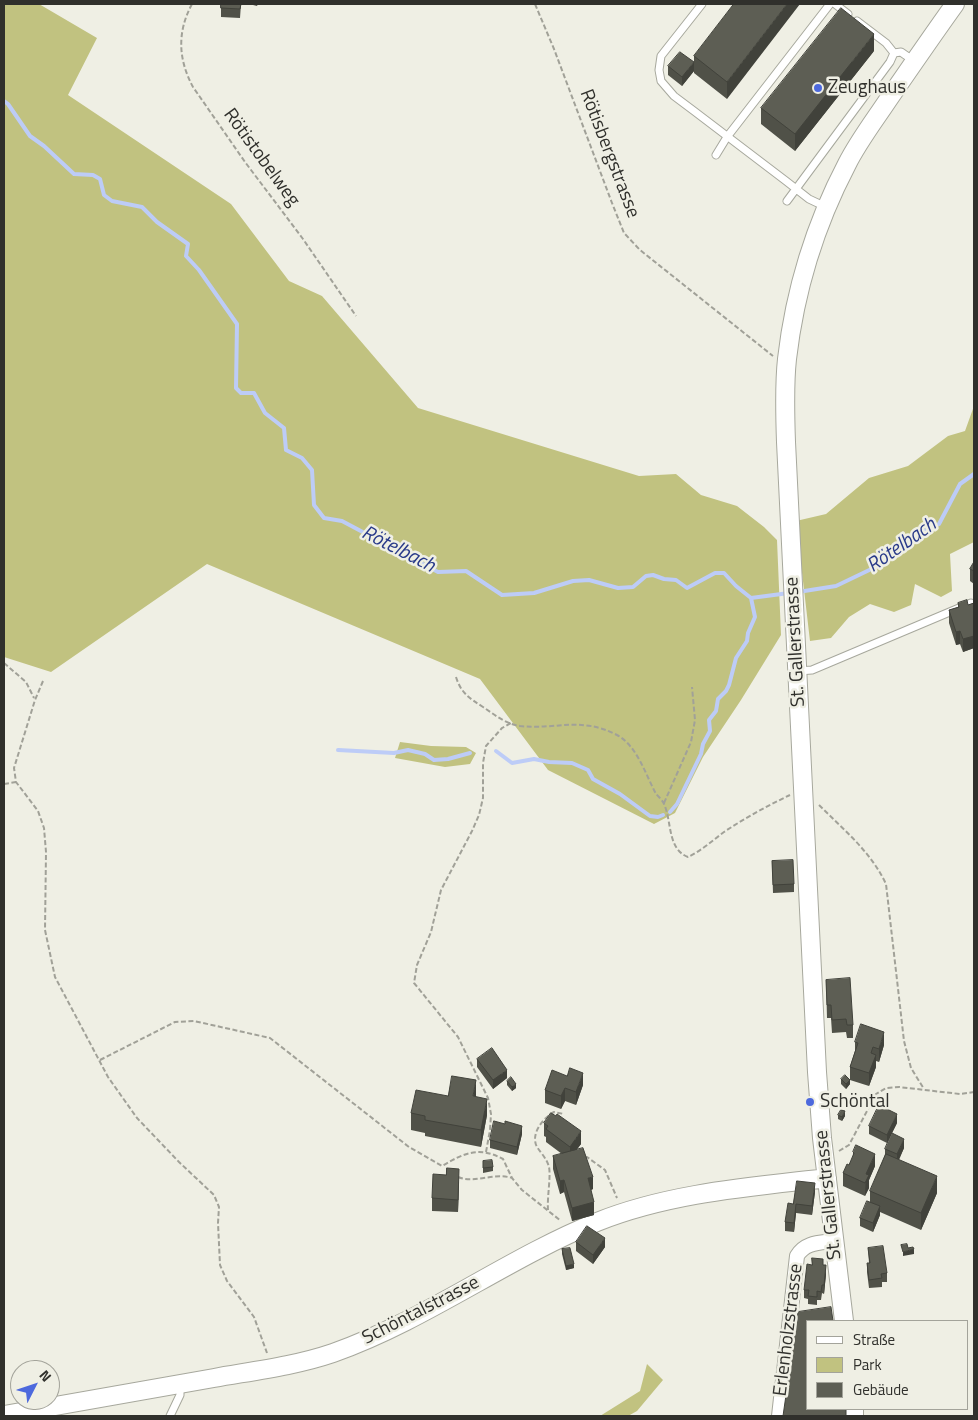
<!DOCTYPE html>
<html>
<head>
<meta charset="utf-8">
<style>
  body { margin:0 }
  #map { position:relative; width:978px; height:1420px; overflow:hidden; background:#efefe4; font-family:"Titillium Web",sans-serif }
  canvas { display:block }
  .frame { position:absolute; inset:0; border:5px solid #30302c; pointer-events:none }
  .legend { position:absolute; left:806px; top:1320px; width:162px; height:90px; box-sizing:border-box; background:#efefe4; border:1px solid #a3a39a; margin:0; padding:6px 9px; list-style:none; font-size:15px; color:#30302c }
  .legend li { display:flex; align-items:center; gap:10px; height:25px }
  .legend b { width:25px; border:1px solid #a3a39a }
  .north { position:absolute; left:10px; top:1360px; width:50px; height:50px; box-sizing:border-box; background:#efefe4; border:1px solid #a3a39a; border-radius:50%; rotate:49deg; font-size:14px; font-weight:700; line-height:20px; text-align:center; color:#30302c }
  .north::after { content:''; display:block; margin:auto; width:18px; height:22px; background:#4d69dd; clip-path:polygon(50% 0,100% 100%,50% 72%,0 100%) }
</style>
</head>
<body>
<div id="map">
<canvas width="978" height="1420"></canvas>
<div class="frame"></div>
<ul class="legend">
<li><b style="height:6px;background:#fff"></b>Straße</li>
<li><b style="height:14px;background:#c1c280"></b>Park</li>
<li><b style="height:14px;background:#5d5e54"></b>Gebäude</li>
</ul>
<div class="north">N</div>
</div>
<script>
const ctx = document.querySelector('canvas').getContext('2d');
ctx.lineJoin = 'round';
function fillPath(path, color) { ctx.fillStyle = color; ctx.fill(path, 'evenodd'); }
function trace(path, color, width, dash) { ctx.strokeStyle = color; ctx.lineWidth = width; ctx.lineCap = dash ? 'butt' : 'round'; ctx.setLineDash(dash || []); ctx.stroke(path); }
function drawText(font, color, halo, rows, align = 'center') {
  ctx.font = font + ' "Titillium Web",sans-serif'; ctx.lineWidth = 5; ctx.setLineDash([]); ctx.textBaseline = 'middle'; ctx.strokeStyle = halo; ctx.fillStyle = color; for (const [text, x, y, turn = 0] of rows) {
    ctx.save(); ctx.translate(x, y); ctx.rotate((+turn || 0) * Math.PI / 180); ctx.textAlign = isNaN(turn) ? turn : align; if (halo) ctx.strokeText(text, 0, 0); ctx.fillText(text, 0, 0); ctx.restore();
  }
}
fillPath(new Path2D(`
  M4 4H39L97 38 68 95 231 204 289 281 322 296 418 408 639 476 676 474 701 495 737 506 764 527 777 540 781 635 741 700 703 757 675 813 654 824 548 770 480 679 207 564 51 672 4 657Z
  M974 406V542L950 554 952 591 941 597 915 584 911 605 894 612 870 604 849 617 831 638 810 641 796 521 826 514 869 478 908 466 948 436 965 431Z
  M400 742 431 746 466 747 476 753 470 764 445 767 395 758Z
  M647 1364 663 1380 637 1411 628 1416H600L640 1391Z`), '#c1c280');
trace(new Path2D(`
  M4 101 8 104 30 136 44 146 74 174 93 175 100 179 104 195 112 201 142 207 157 222 188 244 186 256 199 270 237 324 236 388 241 393H254L265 413 284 428 286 450 302 458 312 470 314 505 324 518 342 521 438 572 466 571 502 595 534 593 573 581 589 580 618 588 633 587 646 576 653 575 664 579 676 580 687 588 715 573H724L736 586 751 598 789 593
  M798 592 836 586 886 562 922 532 939 524 960 484 974 474
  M338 750 394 753 408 750 425 754 434 760 448 759 470 753
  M496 751 512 763 534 759 549 762 572 763 588 770 593 779 620 794 650 816 658 817 663 815
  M670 812 677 804 701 754 703 744 710 731 709 720 716 711 718 699 726 691 729 685 736 658 747 641 748 633 755 617 751 598`), '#bdccf7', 4);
const service = new Path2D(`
  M702 4 661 56 659 70 661 81 674 96 694 111 786 181 809 199 826 207
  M835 4 848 14
  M894 53 901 52 914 61
  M716 155 727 137 830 4
  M787 201 890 62 894 53 886 43 857 21
  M798 671 812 670 971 603 974 604
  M170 1416 180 1395V1384`);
const minor = new Path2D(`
  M779 1416 797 1256C805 1242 820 1243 834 1241`);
const tertiary = new Path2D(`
  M844 1321 822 1138 817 1072 786 442C785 414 784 386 787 359 795 290 815 225 847 164 858 142 874 121 888 100 910 68 932 36 955 4
  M854 1409V1416
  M4 1415C74 1403 144 1391 214 1378 253 1371 295 1366 333 1353 426 1320 506 1259 597 1222 669 1193 750 1187 827 1178`);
trace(service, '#a7a89d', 9);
trace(minor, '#a7a89d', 16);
trace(tertiary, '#a7a89d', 20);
trace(new Path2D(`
  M192 4C177 32 178 59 193 87L245 162 303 239 356 316
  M535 4 554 49 612 203 624 233 640 250 773 356
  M4 663 26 682 34 698
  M456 677C461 693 469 698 483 707 495 715 506 724 520 726 557 730 580 716 617 735 637 746 645 773 655 792 657 796 662 799 664 804 672 821 667 849 688 857 701 851 712 841 724 832 745 818 767 806 790 795
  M43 681 35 700 14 768 16 782 38 811 44 828 46 852 45 930 55 977 108 1077 137 1118 179 1162 214 1195 219 1207 218 1223 220 1265 227 1281 254 1317 267 1353
  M4 784 16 782
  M664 803 691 742 695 720 692 687
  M819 805C844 830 871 852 886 884L904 1041 911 1068 924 1089
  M100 1060 175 1022 194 1021 270 1038 409 1147 442 1166C464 1153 479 1146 503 1159L512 1178 522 1190 561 1221
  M839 1151 849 1145 876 1094 886 1088 899 1087 960 1094 974 1092
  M486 1152 490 1130 491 1114 488 1098 458 1037 414 983 417 965 431 932 441 890 472 831 479 815 483 798V763L486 746 502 728 511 723
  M585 1158 587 1157 605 1170 617 1198
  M458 1177C475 1184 494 1172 512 1178
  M548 1210C547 1197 551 1177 549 1167 547 1159 541 1153 537 1147 530 1134 543 1118 554 1112L564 1114`), '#a1a198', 2, [5, 2.5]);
trace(service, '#fff', 7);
trace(minor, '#fff', 14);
trace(tertiary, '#fff', 18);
fillPath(new Path2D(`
  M221 4H241L240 18 221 17Z
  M249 4H258L257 6Z
  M734 4 727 99 694 73V56Z
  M874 51 795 151 761 124V108Z
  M668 66 694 71 682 86 668 75Z
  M974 562V584L970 581V569Z
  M958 603 968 605 974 603V648L963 652 960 644 956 645 949 623V610L958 607Z
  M772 861 794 884V892L773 893Z
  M826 980 853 1025V1038H847L846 1032 832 1033 831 1018H827Z
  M855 1042 884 1045 879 1062 876 1061V1067L869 1086 850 1080V1084L846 1089 841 1084V1079L850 1080V1067L855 1051Z
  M477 1059 507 1078 493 1089 477 1067Z
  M507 1081 516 1088 512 1091 507 1085Z
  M583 1085 576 1105 565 1101 561 1109 545 1103V1090Z
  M448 1096 476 1097 487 1115 481 1147 425 1136V1133L411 1130V1113Z
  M838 1115 845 1116 842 1121 838 1119Z
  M544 1123 581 1144 576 1150 593 1189 591 1190 594 1215 572 1221 564 1192 560 1194 553 1169V1156L562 1154 546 1142V1137L544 1136Z
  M897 1123 887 1143 869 1134V1126Z
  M505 1124 522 1134 517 1155 490 1148V1140Z
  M904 1148 899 1160 937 1193 921 1230 880 1212V1215L873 1232 860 1226V1218L870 1202V1191L885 1155V1149Z
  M853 1152 875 1166 869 1180V1188L865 1196 843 1186V1173L849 1165 853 1157Z
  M483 1161 493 1167V1171L483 1173Z
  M459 1182 458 1212 432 1211V1198Z
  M815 1192 812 1215 796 1213 794 1232 785 1231V1222L793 1204Z
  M576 1242 605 1247 593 1264 576 1251Z
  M868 1248 887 1273V1282H882V1287L869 1288 867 1272V1263H869Z
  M562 1249 574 1268 566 1270 562 1254Z
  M823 1265 826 1274 824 1294 822 1293 821 1300H817V1305L808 1304V1299L804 1298V1290Z`), '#505148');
fillPath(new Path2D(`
  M787 4H800L727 99V82Z
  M874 34V51L795 151V134Z
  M694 62V71L682 86V77Z
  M960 631V644L956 645V632Z
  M974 636V648L963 652V639Z
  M884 1032V1045L879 1062V1049Z
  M876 1055V1067L869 1086V1073Z
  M507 1070V1078L493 1089V1080Z
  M583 1073V1085L576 1105V1092Z
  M476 1080V1097L473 1096Z
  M850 1080V1084L846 1089V1084Z
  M516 1084V1088L512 1091V1087Z
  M565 1088V1101L561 1109V1096Z
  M487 1099V1115L481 1147V1130Z
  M845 1111V1116L842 1121V1117Z
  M897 1114V1123L887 1143V1135Z
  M522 1126V1134L517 1155V1147Z
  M581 1131V1144L570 1159V1147Z
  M904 1139V1148L897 1163V1154Z
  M875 1154V1166L869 1180V1188L865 1196 866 1174Z
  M459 1169V1182L458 1212V1200Z
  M937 1176V1193L921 1230V1213Z
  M593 1177V1189L588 1191V1178Z
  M564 1180V1192L560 1194V1181Z
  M815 1183V1192L812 1215V1206Z
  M594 1202V1215L572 1221V1208Z
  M796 1204V1213L794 1232V1223Z
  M880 1206V1215L873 1232V1223Z
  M605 1238V1247L593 1264V1255Z
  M914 1249V1254L903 1256V1252Z
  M574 1264V1268L566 1270V1266Z
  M826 1265V1274L824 1294V1285Z`), '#41423b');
const building = new Path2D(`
  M221 4H241L240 9 221 8Z
  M734 4H787L727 82 694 56Z
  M841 8 874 34 795 134 761 108Z
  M680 52 694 62 682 77 668 66Z
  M974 562V571L970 569Z
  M967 600 968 605 974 603V636L963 639 960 631 956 632 949 610 959 607 958 603Z
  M793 860 794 884 773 885 772 861Z
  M850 978 853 1025H847L846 1019 832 1020 831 1005H827L826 980Z
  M861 1024 884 1032 879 1049 873 1047 871 1053 876 1055 869 1073 850 1067 858 1043 855 1042Z
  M492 1048 507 1070 493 1080 477 1059Z
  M570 1068 583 1073 576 1092 565 1088 561 1096 545 1090 552 1070 567 1076Z
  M845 1075 850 1080 846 1084 841 1079Z
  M452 1076 476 1080 473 1096 487 1099 481 1130 425 1120V1116L411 1113 416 1090 448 1096Z
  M511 1077 516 1084 512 1087 507 1081Z
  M879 1105 897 1114 887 1135 869 1126Z
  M841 1110 845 1111 842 1117 838 1115Z
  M551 1113 556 1116 557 1114 581 1131 570 1147 546 1129 548 1126 544 1123Z
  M494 1121 505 1124V1121L522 1126 517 1147 490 1140Z
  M892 1133 904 1139 897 1154 885 1149Z
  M856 1145 875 1154 866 1174 869 1175 865 1183 843 1173 847 1164 849 1165 854 1153 853 1152Z
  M583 1148 593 1177 588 1178 594 1202 572 1208 564 1180 560 1181 553 1156Z
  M886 1154 937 1176 921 1213 870 1191Z
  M492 1160 493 1167 483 1168V1161Z
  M447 1168 459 1169 458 1200 432 1198 433 1174 446 1175Z
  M797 1181 815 1183 812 1206 796 1204 794 1223 785 1222 788 1203 793 1204Z
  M867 1201 880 1206 873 1223 860 1218Z
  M587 1226 605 1238 593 1255 576 1242Z
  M907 1244 908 1248 913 1247 914 1249 903 1252 901 1245Z
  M883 1246 887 1273 881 1274 882 1278 869 1280 867 1263H870L868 1248Z
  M570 1248 574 1264 566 1266 562 1249Z
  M812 1258 823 1259V1265H826L824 1285H822L821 1292 817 1291V1297L808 1296 809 1290H804L807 1264 812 1265Z
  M831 1307 833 1321H807V1409H846V1416H783L798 1312Z`);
fillPath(building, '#5d5e54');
trace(building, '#41423b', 1);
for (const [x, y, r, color] of [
  [818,88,5,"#4d69dd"],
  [810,1102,5,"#4d69dd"]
]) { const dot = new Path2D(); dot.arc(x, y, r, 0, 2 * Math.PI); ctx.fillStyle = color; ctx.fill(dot); trace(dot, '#efefe4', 2); }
drawText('19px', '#30302c', '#efefe4', [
  ["Zeughaus",828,88],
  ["Schöntal",820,1102]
], 'left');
drawText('19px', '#30302c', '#efefe4', [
  ["Rötisbergstrasse",609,154,69],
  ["Rötistobelweg",261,158,54],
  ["St. Gallerstrasse",796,642,-93],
  ["St. Gallerstrasse",829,1195,-96],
  ["Schöntalstrasse",421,1311,-27],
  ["Erlenholzstrasse",789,1330,-83]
]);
drawText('italic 20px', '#293a89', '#efefe4', [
  ["Rötelbach",902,546,-35],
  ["Rötelbach",398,550,27]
]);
</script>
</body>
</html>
